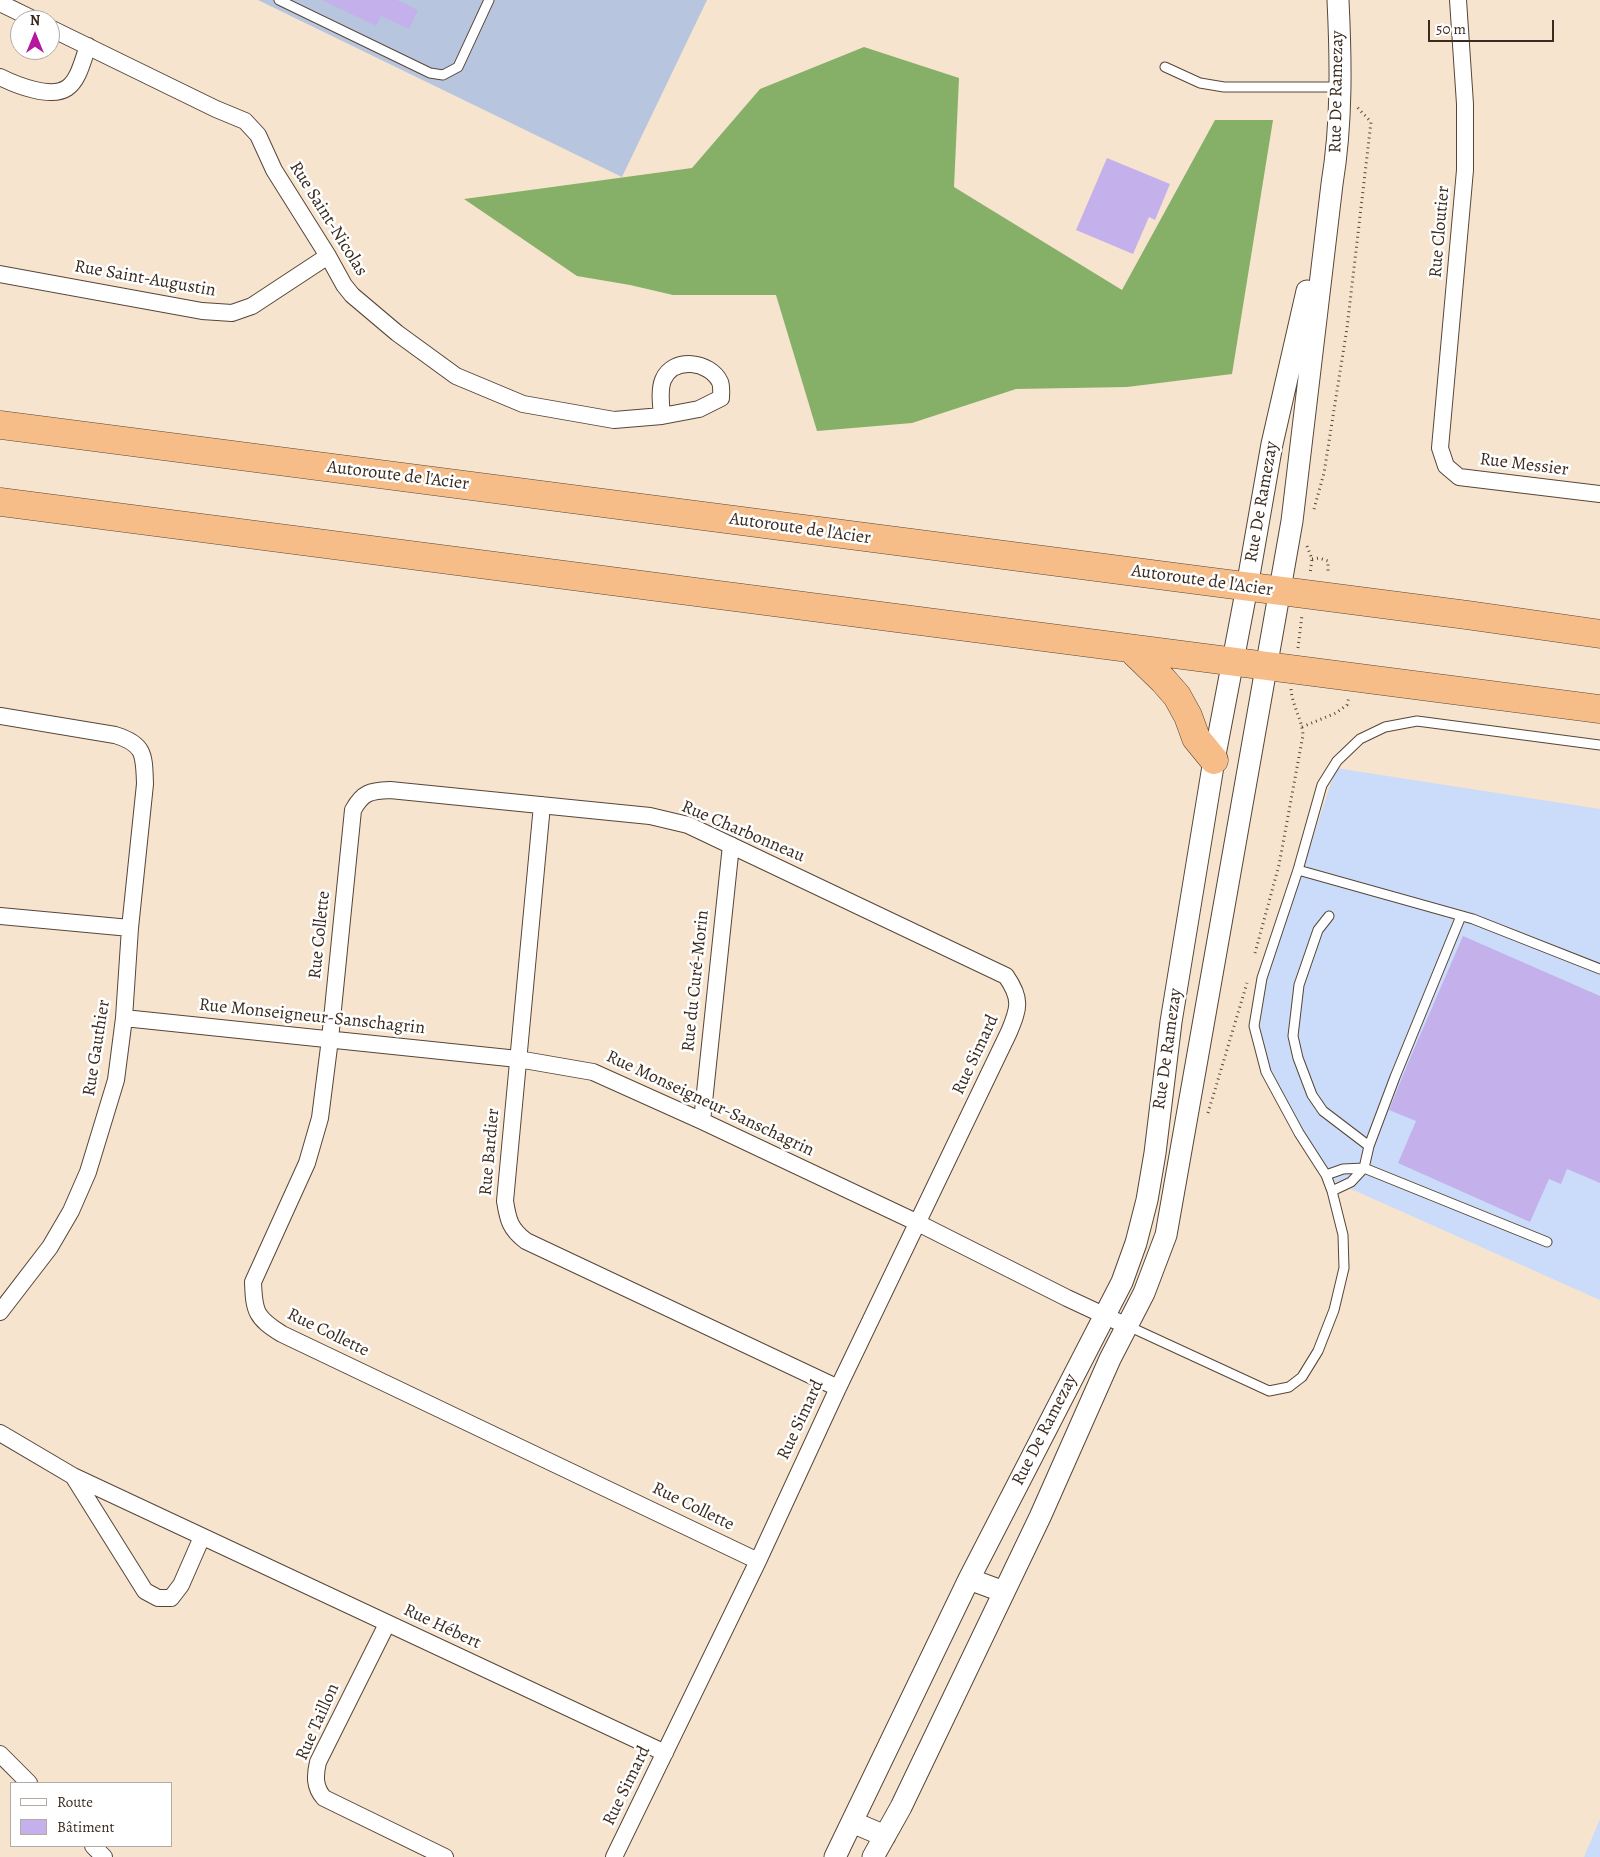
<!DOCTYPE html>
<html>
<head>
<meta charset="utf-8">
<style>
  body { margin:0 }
  #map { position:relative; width:1600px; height:1857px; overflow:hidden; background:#f6e4ce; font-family:Alegreya,serif }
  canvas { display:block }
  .legend { position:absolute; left:10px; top:1782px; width:162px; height:65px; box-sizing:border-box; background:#fff; border:1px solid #b1aaa5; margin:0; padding:6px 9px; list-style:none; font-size:15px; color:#3b2a1e }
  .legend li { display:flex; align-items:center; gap:10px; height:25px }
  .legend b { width:25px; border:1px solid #b1aaa5 }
  .north { position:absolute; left:10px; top:10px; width:50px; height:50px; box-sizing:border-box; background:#fff; border:1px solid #b1aaa5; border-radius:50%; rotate:0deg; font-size:14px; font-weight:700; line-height:20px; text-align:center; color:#3b2a1e }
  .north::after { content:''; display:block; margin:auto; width:18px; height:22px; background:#b5179e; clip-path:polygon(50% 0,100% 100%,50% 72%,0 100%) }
  .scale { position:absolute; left:1428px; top:20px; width:126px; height:22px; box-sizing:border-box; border:2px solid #3b2a1e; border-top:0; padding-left:6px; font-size:15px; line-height:18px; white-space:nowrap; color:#3b2a1e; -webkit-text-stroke:4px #fff; paint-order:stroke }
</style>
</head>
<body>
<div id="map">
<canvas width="1600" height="1857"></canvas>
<ul class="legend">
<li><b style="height:6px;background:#fff"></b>Route</li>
<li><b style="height:14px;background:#c4b1ec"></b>Bâtiment</li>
</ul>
<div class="north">N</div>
<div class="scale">50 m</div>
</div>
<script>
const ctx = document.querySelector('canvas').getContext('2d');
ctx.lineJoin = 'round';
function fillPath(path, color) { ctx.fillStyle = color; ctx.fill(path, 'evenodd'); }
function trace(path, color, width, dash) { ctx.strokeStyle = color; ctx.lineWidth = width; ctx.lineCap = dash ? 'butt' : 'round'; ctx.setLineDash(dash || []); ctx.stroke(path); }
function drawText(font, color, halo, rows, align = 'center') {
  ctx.font = font + ' Alegreya,serif'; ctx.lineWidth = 5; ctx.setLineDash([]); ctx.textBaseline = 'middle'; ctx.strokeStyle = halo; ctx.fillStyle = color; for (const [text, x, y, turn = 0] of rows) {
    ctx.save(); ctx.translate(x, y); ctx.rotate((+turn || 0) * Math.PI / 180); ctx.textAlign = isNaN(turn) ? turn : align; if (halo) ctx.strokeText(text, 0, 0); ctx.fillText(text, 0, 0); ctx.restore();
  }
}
fillPath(new Path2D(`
  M1336 768 1600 809V1300L1331 1180 1270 1071 1260 1027 1266 978Z
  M1600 1819V1857H1584Z`), '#cadcf9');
fillPath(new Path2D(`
  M258 0H707L622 177Z`), '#b7c5de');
fillPath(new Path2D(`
  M864 47 959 78 954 187 1122 290 1215 120H1273L1232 374 1127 387 1016 389 912 423 817 431 776 295H673L630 285 577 276 464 199 692 168 760 89Z`), '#86b068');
fillPath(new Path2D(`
  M322 0H397L418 10 409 29 381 16 376 26Z
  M1107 158 1170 184 1155 220 1149 217 1133 254 1076 230Z
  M1463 936 1600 996V1183L1567 1169 1561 1184 1549 1179 1530 1222 1398 1163 1416 1121 1389 1110 1408 1063Z`), '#c4b1ec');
const service = new Path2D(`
  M279 0 430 73 443 75 458 67 489 0
  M1165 67 1200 83 1224 87H1340
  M1298 870 1473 919 1600 969
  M1329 916 1318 930 1299 985 1293 1036 1298 1058 1312 1095 1323 1111 1369 1146
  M1326 1175 1343 1169 1364 1168 1547 1242
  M1332 1191 1351 1182 1364 1168 1369 1146 1395 1077 1461 916
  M1128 1326 1269 1391 1289 1387 1302 1377 1318 1351 1334 1310 1344 1268 1343 1235 1332 1191 1326 1175 1299 1133 1266 1072 1254 1026 1262 978 1298 870 1322 785 1337 761 1360 739 1385 727 1417 721 1600 745`);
const minor = new Path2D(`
  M1458 0 1465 104V170L1440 448 1446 466 1459 477 1600 494
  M0 3 35 20
  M50 28 216 109 245 121 258 135 274 170 328 256 344 285 352 295 397 333 456 376 523 404 614 420 662 416 699 409 721 398C721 393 722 387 720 382 710 361 673 356 663 380 659 390 661 405 662 416
  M0 77C16 85 51 99 67 88 79 80 83 59 88 46
  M0 274 202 311 232 313 252 306 328 256
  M0 716 115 735C145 744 144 755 145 784L130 928 124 1018 116 1080 88 1172 71 1211 50 1247 0 1312
  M542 805 505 1201C508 1220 510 1229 526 1241L838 1388
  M0 916 130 928
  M124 1018 518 1059 593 1072 702 1121 918 1223 1067 1298 1127 1326
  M702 1121 731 845
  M0 1433 73 1476 665 1753
  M73 1476 145 1591 158 1598H171L181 1585 202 1537
  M387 1624 318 1762C315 1775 314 1787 324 1798L445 1857
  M0 1754 29 1783
  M93 1846 104 1857
  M614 1857 758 1561 838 1388 1009 1032C1019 1008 1022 999 1006 976L688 825 650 816 390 790C370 791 363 792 353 810L330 1039 320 1118 307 1163 253 1282C254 1312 256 1318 282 1334L758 1561`);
const tertiary = new Path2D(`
  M969 1579 1004 1592
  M852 1822 885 1836
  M835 1857 969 1579 1122 1282 1136 1243 1147 1200 1155 1153 1171 1022 1214 760 1247 587 1272 444 1307 291
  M873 1857 901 1807 1040 1517 1110 1359 1144 1293 1166 1235 1292 521 1332 184C1342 123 1341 62 1338 0`);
const trunk = new Path2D(`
  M0 425 1467 615 1600 634
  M0 502 1600 709
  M1131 649 1163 680 1177 696 1188 716 1196 738 1214 760`);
trace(service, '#574638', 11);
trace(minor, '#574638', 18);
trace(tertiary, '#574638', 23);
trace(trunk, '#574638', 29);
trace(new Path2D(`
  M1314 509 1324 473 1347 328 1371 122 1357 107
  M1307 546 1312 559 1310 574
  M1312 559 1319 558 1328 561V572
  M1298 648 1302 615
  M1302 727 1336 713 1347 705 1349 697
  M1255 953 1279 865 1303 735C1302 719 1292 705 1291 689
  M1208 1113 1247 983`), '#574638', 3, [1, 4]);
trace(service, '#fff', 9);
trace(minor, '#fff', 16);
trace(tertiary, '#fff', 21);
trace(trunk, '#f7bd88', 28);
drawText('18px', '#3b2a1e', '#fff', [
  ["Rue De Ramezay",1337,92,-89],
  ["Rue Saint-Nicolas",328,219,58],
  ["Rue Cloutier",1440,232,-85],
  ["Rue Saint-Augustin",145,279,10],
  ["Rue Messier",1524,465,7],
  ["Autoroute de l'Acier",398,476,7],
  ["Rue De Ramezay",1262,502,-80],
  ["Autoroute de l'Acier",800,529,8],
  ["Autoroute de l'Acier",1202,581,8],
  ["Rue Charbonneau",743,832,23],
  ["Rue Collette",320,935,-84],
  ["Rue du Curé-Morin",696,981,-84],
  ["Rue Monseigneur-Sanschagrin",312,1017,6],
  ["Rue Gauthier",97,1048,-81],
  ["Rue De Ramezay",1168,1049,-82],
  ["Rue Simard",976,1055,-65],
  ["Rue Monseigneur-Sanschagrin",710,1104,25],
  ["Rue Bardier",490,1152,-85],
  ["Rue Collette",328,1333,26],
  ["Rue Simard",801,1420,-65],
  ["Rue De Ramezay",1045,1430,-63],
  ["Rue Collette",693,1507,26],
  ["Rue Hébert",442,1627,25],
  ["Rue Taillon",318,1722,-66],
  ["Rue Simard",627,1786,-64]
]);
</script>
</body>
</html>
